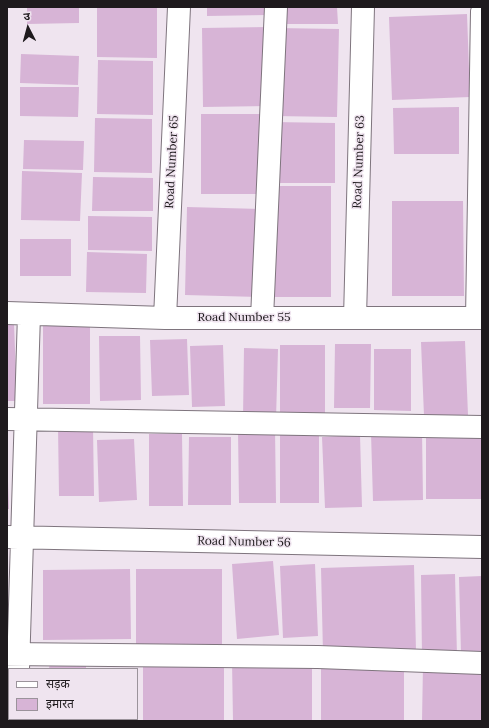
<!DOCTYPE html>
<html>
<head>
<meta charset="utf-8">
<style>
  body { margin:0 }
  #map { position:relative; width:489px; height:728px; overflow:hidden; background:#efe4ef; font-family:Lora,"Noto Sans Devanagari",serif }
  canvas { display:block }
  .frame { position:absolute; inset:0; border:8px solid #1e1a1d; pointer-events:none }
  .legend { position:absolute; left:8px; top:668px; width:130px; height:52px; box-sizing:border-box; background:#efe4ef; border:1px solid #9b939b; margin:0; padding:5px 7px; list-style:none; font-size:12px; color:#1e1a1d }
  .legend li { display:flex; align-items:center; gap:8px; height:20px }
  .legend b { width:20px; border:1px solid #9b939b }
  .north { position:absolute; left:8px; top:8px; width:40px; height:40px; -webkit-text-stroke:3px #efe4ef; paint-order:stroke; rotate:354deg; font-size:11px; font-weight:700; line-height:16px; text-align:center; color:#1e1a1d }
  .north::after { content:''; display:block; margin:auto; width:14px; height:18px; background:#1e1a1d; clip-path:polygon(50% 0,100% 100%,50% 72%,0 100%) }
</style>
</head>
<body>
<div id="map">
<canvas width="489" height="728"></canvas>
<div class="frame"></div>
<ul class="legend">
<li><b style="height:5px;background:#fff"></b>सड़क</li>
<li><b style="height:11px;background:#d7b4d6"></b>इमारत</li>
</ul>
<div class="north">उ</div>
</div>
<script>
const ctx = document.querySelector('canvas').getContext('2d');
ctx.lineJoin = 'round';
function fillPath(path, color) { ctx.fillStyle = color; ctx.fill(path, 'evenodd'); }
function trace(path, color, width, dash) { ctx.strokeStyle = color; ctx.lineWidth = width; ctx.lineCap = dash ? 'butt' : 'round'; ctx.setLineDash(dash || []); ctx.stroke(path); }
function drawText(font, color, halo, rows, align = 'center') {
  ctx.font = font + ' Lora,serif'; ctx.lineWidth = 3; ctx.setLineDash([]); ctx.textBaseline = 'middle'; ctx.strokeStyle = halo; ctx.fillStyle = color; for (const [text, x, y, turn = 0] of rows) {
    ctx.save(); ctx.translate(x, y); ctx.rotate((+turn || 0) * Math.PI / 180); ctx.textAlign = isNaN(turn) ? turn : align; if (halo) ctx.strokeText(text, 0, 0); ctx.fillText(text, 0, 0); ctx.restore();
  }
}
fillPath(new Path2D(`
  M27 7H79V23L27 24Z
  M97 7H157V58L97 57Z
  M207 7H267V15L207 16Z
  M280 7H337L338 24H280Z
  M467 14 470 97 392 100 389 17Z
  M268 27 269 106 203 107 202 28Z
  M276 28 339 29 337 117 274 116Z
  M21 54 79 56 78 85 20 83Z
  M98 60 153 61V115L97 114Z
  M20 87H79L78 117 20 116Z
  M459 107V154H394L393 108Z
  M201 114H262V194H201Z
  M95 118 152 119V173L94 172Z
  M273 122 335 123V183H272Z
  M24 140 84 141 83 170 23 169Z
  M22 171 82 173 80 221 21 220Z
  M93 177 153 178V211H92Z
  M271 186H331V297H270Z
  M392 201H463L464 296H392Z
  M187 207 261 209 259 297 185 295Z
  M88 216 152 217V251L88 250Z
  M20 239H71V276H20Z
  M87 252 147 254 146 293 86 292Z
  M7 324H14L17 401H7Z
  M43 325H90V404H43Z
  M99 336H140L141 400 100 401Z
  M187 339 189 395 152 396 150 340Z
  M465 341 468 415 424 416 421 342Z
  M335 344H371L370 408H334Z
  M223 345 225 406 192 407 190 346Z
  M280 345H325V417H280Z
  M244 348 278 349 276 419 243 418Z
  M374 349H411V411L374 410Z
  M58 426H93L94 496H59Z
  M275 429 276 503H239L238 430Z
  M422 431 423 500 373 501 371 433Z
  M426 431H482V499H426Z
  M280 432H319V503H280Z
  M149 434H182L183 506H149Z
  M360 435 362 507 325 508 322 437Z
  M189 437H231V505H188Z
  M134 439 137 500 99 502 97 440Z
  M7 454 9 509H7Z
  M273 561 279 635 237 639 232 564Z
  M315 564 318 636 283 638 280 566Z
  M414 565 416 651 323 653 321 568Z
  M130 569 131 639 43 640V570Z
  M136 569H222V648H136Z
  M455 574 457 656 422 657 421 575Z
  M482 576V653L461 654 459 577Z
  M50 660 86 662V669H49Z
  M312 660V721H233L232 661Z
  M321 663H404V721H321Z
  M143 664H224V721H143Z
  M423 665 482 666V721H422Z
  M47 719H84V721H47Z
  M86 719H131V721H86Z`), '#d7b4d6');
const minor = new Path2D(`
  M7 313 165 318H482
  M165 318 179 7
  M262 318 276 7
  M355 318 363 7
  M477 318 482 12
  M7 419 482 427
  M7 537 482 547
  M7 654 318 657 482 663
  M18 669 29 314
  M20 719V721`);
trace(minor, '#7e747d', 24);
trace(minor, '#fff', 22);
drawText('12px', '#1e1a1d', '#efe4ef', [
  ["Road Number 65",172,162,-87],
  ["Road Number 63",359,162,-88],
  ["Road Number 55",244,318],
  ["Road Number 56",244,542,1]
]);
</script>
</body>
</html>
